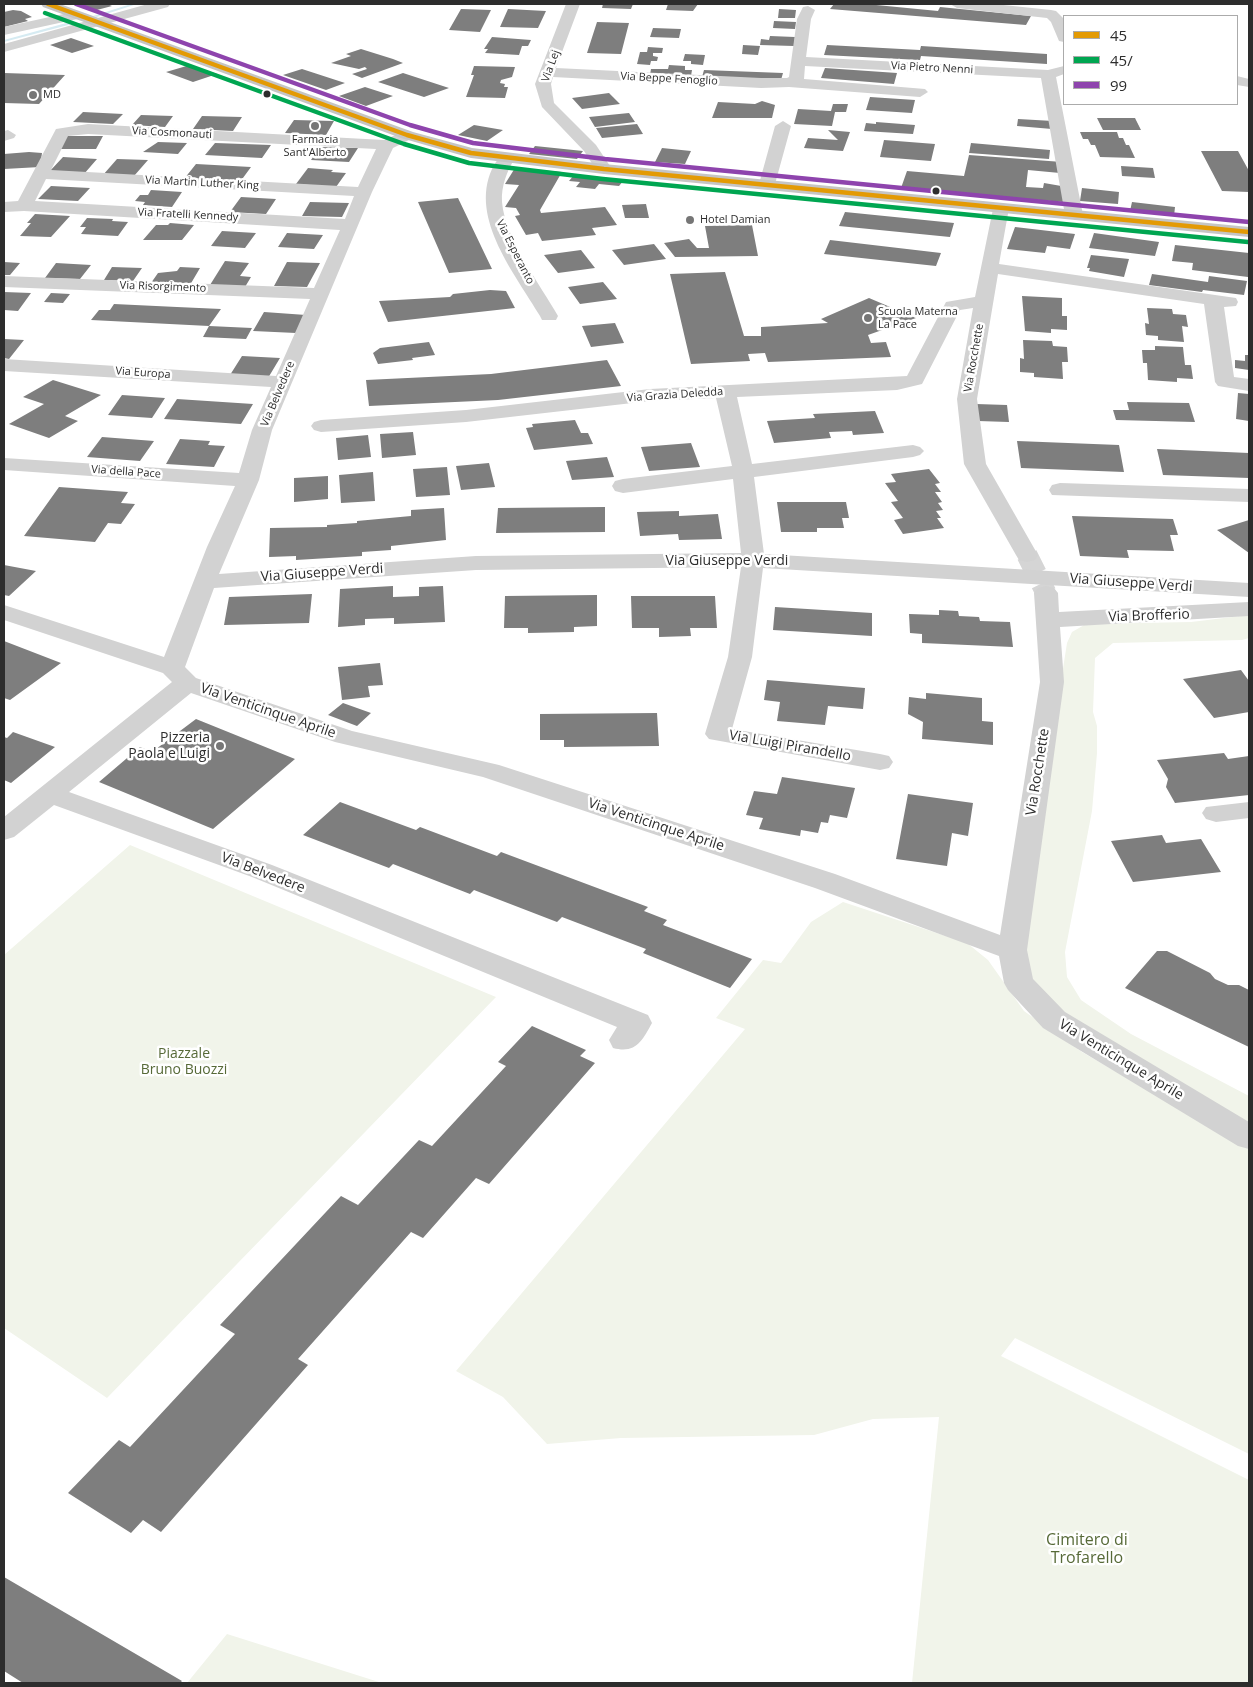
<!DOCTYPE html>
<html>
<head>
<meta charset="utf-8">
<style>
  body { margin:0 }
  #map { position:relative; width:1253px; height:1687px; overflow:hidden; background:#fff; font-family:"Open Sans",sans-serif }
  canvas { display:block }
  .frame { position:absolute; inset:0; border:5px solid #2d2d2d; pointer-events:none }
  .legend { position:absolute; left:1063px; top:15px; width:175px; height:90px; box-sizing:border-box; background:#fff; border:1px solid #ababab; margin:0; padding:6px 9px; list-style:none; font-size:15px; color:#2d2d2d }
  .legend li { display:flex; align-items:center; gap:10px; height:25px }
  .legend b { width:25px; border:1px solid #ababab }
</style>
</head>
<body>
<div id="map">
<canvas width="1253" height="1687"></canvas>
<div class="frame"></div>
<ul class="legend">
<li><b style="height:6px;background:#e39a04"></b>45</li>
<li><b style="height:6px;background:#00a651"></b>45/</li>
<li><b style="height:6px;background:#8e44ad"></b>99</li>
</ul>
</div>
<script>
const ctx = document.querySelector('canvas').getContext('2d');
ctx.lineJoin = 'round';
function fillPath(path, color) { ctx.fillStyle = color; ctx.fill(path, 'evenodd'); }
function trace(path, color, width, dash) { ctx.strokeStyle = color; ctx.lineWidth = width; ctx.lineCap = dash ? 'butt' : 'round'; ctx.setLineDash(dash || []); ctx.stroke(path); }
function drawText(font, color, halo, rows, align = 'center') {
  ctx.font = font + ' "Open Sans",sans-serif'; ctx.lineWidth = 5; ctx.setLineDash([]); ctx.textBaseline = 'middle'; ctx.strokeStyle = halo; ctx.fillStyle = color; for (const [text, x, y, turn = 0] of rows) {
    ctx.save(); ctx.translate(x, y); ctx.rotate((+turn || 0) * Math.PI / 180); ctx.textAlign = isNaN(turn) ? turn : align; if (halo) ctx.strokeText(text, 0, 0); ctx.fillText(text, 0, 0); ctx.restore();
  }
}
fillPath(new Path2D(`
  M1249 615V638L1242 640 1113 643 1095 658 1093 712 1097 726V753L1092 811 1065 952 1067 977 1081 1000 1131 1034 1249 1096V1125L1065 1019 1030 978 1021 938 1067 643 1072 632 1086 624 1191 622Z
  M130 845 496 997 107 1398 4 1328V955Z
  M843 902 967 943 988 960 1024 1011 1082 1052 1249 1149V1454L1015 1338 1001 1356 1249 1480V1683H912L939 1417 873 1419 814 1435 621 1438 547 1444 503 1397 456 1371 745 1029 716 1018 763 960 781 963 811 922Z
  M227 1634 382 1683H187Z`), '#f1f4ea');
fillPath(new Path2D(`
  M131 4H137L97 17 93 16Z
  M70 22 72 24 4 42V40Z`), '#d6ebf2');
fillPath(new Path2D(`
  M71 4H107L112 6 93 11Z
  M603 4H633L631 9 602 8Z
  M668 4H698L693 11 666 10Z
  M834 4H866L938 11 940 7 1031 16 1026 25 830 9Z
  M461 9 491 10 480 32 449 30Z
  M508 9 546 11 538 28 500 27Z
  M779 9 796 10 795 18H778Z
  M13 10 21 11 32 17 25 19 28 21 4 27V12Z
  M774 21 796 22 795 29 773 28Z
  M597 22 629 23 621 54 587 53Z
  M653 28 681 29 679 38 650 37Z
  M770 36 795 37 794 46 760 45 761 39 769 40Z
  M492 37 531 40 528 46H522L519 55 485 53 488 49H484Z
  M71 38 94 46 72 53 50 45Z
  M743 45 760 46 758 55 742 54Z
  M827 45 920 50 921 46 1047 54V64L921 56 920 60 824 55Z
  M648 47 663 48 662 53H653V56L658 57 657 61H651L650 65 637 64 640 52H647Z
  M361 49 393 59 403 63 362 78 352 74 367 69 365 67 359 69 331 63 351 56 346 54Z
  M685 54 705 55 703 65 691 64V61H683Z
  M190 65 217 74 193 82 166 72Z
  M669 65 685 66V70H692L691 76 650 75 651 69H668Z
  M474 66 515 67 512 77 501 80 500 83 505 84 504 87H508L505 98 466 97 474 75H471Z
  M825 68 897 73 894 84 821 78Z
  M302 69 345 83 326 90 283 75Z
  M704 70 783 73 781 80 702 77Z
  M4 73 65 75 39 104 4 103Z
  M403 73 449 88 424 97 378 82Z
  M365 87 393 96 366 106 339 96Z
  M609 93 620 104 582 109 572 98Z
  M870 97 915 100 912 113 866 110Z
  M762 101 775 105 772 118H712L718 102 755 104Z
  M833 104H848L846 112H835L832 126 794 124 798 109 831 111Z
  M83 112 123 114 113 124 73 122Z
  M629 113 635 122 595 127 589 117Z
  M141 115 173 116 165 127 132 125Z
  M202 116 242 117 233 131 193 129Z
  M1097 118H1135L1141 130H1103Z
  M1018 119 1053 121 1052 129 1017 126Z
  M294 120 334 121 326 135 285 133Z
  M876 122 915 125 913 134 864 131 866 123 876 124Z
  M637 124 643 134 602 138 596 128Z
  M474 125 503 130 487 141 458 135Z
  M828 130 850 132 843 151 804 148 808 138 838 140Z
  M1080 132H1117L1119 138H1123L1126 145H1129L1135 158 1100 157 1095 145H1091L1088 139H1083Z
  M67 136H103L96 149H60Z
  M884 140 935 144 931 161 880 157Z
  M158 142 187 143 178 154 143 152Z
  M215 143 271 145 262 158 205 155Z
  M971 143 1050 150 1049 159 969 153Z
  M535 146 583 151 577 159 529 154Z
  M320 147 358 148 349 162 311 160Z
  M662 148 691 151 685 164 655 162Z
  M1201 151H1238L1249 171V192L1222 191Z
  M29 152 42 153 40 167 4 169V154Z
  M969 155 1062 162 1060 173 1028 170 1026 187 1043 188 1044 183 1067 187 1063 202 901 188 907 171 964 176Z
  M63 157 97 159 84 174 49 172Z
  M117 159 148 160 134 176 103 175Z
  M196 164 251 167 240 182 184 179Z
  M1121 166 1153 168 1155 178 1122 176Z
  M308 168 333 170 331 172 346 173 336 187 296 184Z
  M515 168 562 172 540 210 541 213 605 207 617 225 592 228 596 235 542 241 538 233 526 235 515 216 520 215 516 208 505 207 519 185 505 184Z
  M574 175 624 180 619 186 599 184 595 189 576 187 580 182 569 181Z
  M51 186 90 188 78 201 38 199Z
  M1082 188 1119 192 1118 204 1080 201Z
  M151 190 182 192 172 207 143 205 145 202 135 201 140 195H148Z
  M241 197 276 199 266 214 230 212Z
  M458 198 492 269 449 273 418 202Z
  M310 202 349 203 342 217 302 216Z
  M1132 202 1175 207 1174 216 1130 211Z
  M646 204 649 218H625L622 205Z
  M845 212 954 223 950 237 839 226Z
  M35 214 70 216 51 237 20 236 31 223H27Z
  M87 218 113 219 112 221 128 222 118 236 81 234 86 227H80Z
  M170 223 194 225 182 240H143L156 225H168Z
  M752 225 758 256 675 257 664 243 689 239 697 248H709L705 226Z
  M1015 227 1075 234 1070 249 1047 246 1045 253 1007 249Z
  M222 231 256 233 245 248 211 246Z
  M287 233 323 235 314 249 278 247Z
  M1094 233 1159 242 1155 256 1089 248Z
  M830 240 941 253 936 266 824 254Z
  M654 244 666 259 624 265 612 250Z
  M1175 245 1249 253 1248 277 1192 270 1193 263 1172 261Z
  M581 250 595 268 558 273 544 255Z
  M1091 255 1129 259 1124 277 1089 271 1090 268H1087Z
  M225 261 249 263 240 276 251 277 245 287 210 285Z
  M4 262 20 263 10 275H4Z
  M287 262 320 263 307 287 274 286Z
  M56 263 91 265 80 279 45 278Z
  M112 267 142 268 133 281 104 280Z
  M180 267 200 268 190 285 151 283 158 273 177 271Z
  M725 272 744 336H761V327L828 323 821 319 869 298 916 318 868 335 871 343 886 342 891 357 768 362 765 353 748 354 750 361 691 364 670 274Z
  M1152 274 1208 282 1209 276 1247 281 1244 295 1203 290 1202 292 1149 285Z
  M603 282 617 299 580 304 568 287Z
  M490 290 506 291 515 308 388 322 379 301 450 297 453 294Z
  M4 292 31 293 18 311 4 310Z
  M51 293 70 294 63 303 44 302Z
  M1022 296 1062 298V316H1067V330L1051 329V333L1025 331Z
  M114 304 177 307 221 309 209 326 91 320 99 310H110Z
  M1147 308 1172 309 1173 314 1186 315 1188 327 1182 326 1184 342 1158 340V336L1146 335 1145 323 1149 324Z
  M264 312 306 315 296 333 253 331Z
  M615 323 624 343 591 347 582 326Z
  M209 326 252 328 246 339 203 337Z
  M4 339 24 340 9 359 4 358Z
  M1023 340 1052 341 1053 346 1067 347 1068 362H1062L1063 379 1034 377V373L1020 372V358L1024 359Z
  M429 342 435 355 412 358 413 360 378 364 373 353 380 348Z
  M1155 346 1183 347 1185 365H1191L1193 379 1177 378V382L1148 380 1147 363H1143L1142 350H1155Z
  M1245 355H1249V370L1235 368V360L1245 361Z
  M242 356 280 358 268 378 230 375Z
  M607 360 621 386 498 400 369 406 366 380 491 374Z
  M53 380 101 395 65 416 78 421 49 438 9 424 44 404 23 397Z
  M1238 393 1249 394V421L1236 419Z
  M122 395 165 398 152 418 108 415Z
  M177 399 253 404 241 424 164 419Z
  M1127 402 1189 403 1195 422 1116 420 1113 410H1129Z
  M976 404 1007 405 1009 422 978 421Z
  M875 411 884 433 853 435 852 431 829 432 831 438 774 443 767 421 815 418 813 414Z
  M575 420 581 433H588L593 444 534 450 526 428 533 427 532 424Z
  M413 432 416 455 382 458 380 434Z
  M368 435 371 457 338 460 336 438Z
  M102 437 154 441 140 461 87 457Z
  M180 439 210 441 208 445 225 446 214 467 166 464Z
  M1017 441 1119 445 1124 472 1021 468Z
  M691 443 700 467 649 471 641 447Z
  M1157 449 1249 453V478L1163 475Z
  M607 457 614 477 572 480 566 461Z
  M489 463 495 487 461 490 456 466Z
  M447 467 450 495 416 497 413 469Z
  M929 469 940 483 935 484 941 492H935L942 502 938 503 943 510 936 511 941 518H937L944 528 903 534 894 520 903 518 891 502 898 501 885 483 896 482 891 474Z
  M373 472 375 501 341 503 339 475Z
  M328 476V499L294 502V478Z
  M59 487 128 492 121 503 135 504 121 524 108 523 95 542 24 536Z
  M777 502H846L849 518H842L844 528H817V532H781Z
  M605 507V532L496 533 498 508Z
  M444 508 446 540 391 546V550L362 552V556L296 560V556L269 557 270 528 327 527V525L357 523V521L411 516V510Z
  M679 511V516L718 514 722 539 679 540 678 534 640 536 637 512Z
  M1072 516 1173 519 1178 535H1170L1174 551 1127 550 1129 558 1080 556Z
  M1249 520V553L1217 530Z
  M4 565 36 571 9 596 4 595Z
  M393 586V597L419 596V587L443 586 445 622 394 624V618L365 619V625L338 627 340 589Z
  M312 594 309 623 224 625 229 597Z
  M597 595V626L574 627V632L528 633V628H504L505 596Z
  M631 596H715L717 628H690L691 636 659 637V628H632Z
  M775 607 872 613V636L773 630Z
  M939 610 958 611 959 616 979 617 980 621 1010 622 1013 647 922 643V634L910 633 909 614 939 615Z
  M4 641 61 663 10 700 4 698Z
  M380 663 383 685 368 686 370 697 342 700 338 667Z
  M1241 670 1249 681V712L1214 718 1183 679Z
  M767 680 865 688 863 709 828 706 825 725 777 721 780 702 764 700Z
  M926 693 982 698V721L993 722V745L922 739 923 722 908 714 909 697 926 699Z
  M343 703 371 713 357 726 328 715Z
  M657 713 659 746 564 747V740H540V714Z
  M196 719 295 759 213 829 99 782 140 747 152 752Z
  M13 732 55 747 11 783 4 780V737L7 738Z
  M1224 753 1228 759 1249 756V795L1175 803 1166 787 1168 779 1157 760Z
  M782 777 855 788 847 818 830 815 828 823 821 822 818 833 801 830 800 836 759 829 763 818 746 815 754 791 777 794Z
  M908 794 973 803 968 836 952 833 947 866 896 859Z
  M340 802 416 830 420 827 497 856 501 852 648 907 644 911 667 920 663 925 752 959 730 988 643 953 646 949 562 917 557 922 474 890 470 894 393 864 389 868 303 835Z
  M1162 835 1166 843 1201 839 1221 872 1133 882 1111 841Z
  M1157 951H1167L1210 973 1215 979 1228 985H1239L1249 990V1047L1125 988Z
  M532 1026 586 1050 580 1056 595 1063 489 1184 476 1178 423 1238 411 1232 298 1359 308 1365 161 1532 143 1520 131 1533 68 1493 119 1440 130 1447 235 1334 220 1325 341 1196 358 1205 419 1140 432 1146 506 1066 498 1062Z
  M4 1577 182 1681 180 1683H23L4 1671Z`), '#7e7e7e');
trace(new Path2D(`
  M1027 555 1046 593`), '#d5d5d5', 21, [21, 11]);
fillPath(new Path2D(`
  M148 4H170L168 7 4 52V44Z
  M566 4H580L556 68 761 78H787L789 77 797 19 803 7 808 6 815 10 811 19 806 57 1048 70 1064 66V74L1056 77 1083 215 1080 219H1068L1065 215 1041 78 805 66 804 79 925 89 928 92 920 97 789 87 761 88 553 77 551 84 554 103 596 145 612 169 610 173H598L584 151 542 107 535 84Z
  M950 4H994L1051 10 1056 11 1064 19V42L1059 41 1051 22 1047 18 957 8Z
  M1237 76 1249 79V87L1237 85Z
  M783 121 791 126 775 184 773 188H761L759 184 775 126Z
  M88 124 384 140 407 130 415 135 413 138 393 148 372 192 272 430 259 480 219 574 476 556 741 553 733 479 623 493 615 491 612 486 615 481 623 479 732 466 716 398 650 401 466 422 321 432 314 430 311 426 314 422 321 420 466 410 650 389 907 376 946 302 975 297 994 204H1006L1009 208 999 264 1236 298 1238 302 1236 306 1224 307 1234 377 1249 379V391L1218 386 1215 382 1204 304 998 274 977 399 986 464 1038 555 1035 560 1027 562 1019 560 1016 555 964 464 957 399 973 308 960 310 922 384 897 390 737 397 752 464 913 445 920 447 924 451 920 455 913 457 754 477 764 554 1249 583V597L763 568 752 657 732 729 880 754 889 756 893 762 889 768 880 770 709 739 705 734 728 657 741 567 476 570 214 588 185 667 196 678 352 731 499 765 835 874 1000 935 1040 682 1034 593 1038 588 1046 586 1054 588 1058 593 1059 612 1249 602V616L1060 627 1064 682 1027 950 1033 979 1065 1012 1249 1122V1149L1238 1146 1043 1028 1008 990 1004 983 999 956 815 888 483 777 335 742 191 693 69 792 272 865 648 1015 652 1023C642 1041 636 1054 613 1048L609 1040 617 1027 252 877 54 805 14 837 4 840V817L172 682 163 673 4 620V605L164 657 207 547 235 486 4 470V458L239 473 252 430 271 387 4 371V359L276 376 310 299 4 287V276L314 288 340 230 24 211 4 212V202L18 201 56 129ZM88 134 376 149 358 187 51 170 68 136ZM46 179 354 196 345 219 35 201Z
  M8 130 16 135 14 138 4 141V131Z
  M507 153 515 158C507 171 501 186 502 202 505 239 540 284 558 316L556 320H542L540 316C516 275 469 219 492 169 496 162 499 155 507 153Z
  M1060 483 1249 489V502L1052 495 1049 490 1052 485Z
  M1249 802V818L1216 822 1206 819 1202 813 1206 807Z`), '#d2d2d2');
fillPath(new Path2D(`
  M77 11 84 15 82 18 4 35V27Z`), '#d2d2d2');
fillPath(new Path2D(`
  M41 4H60L413 132 472 148 604 164 1249 227V237L604 174 471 158 401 138 43 7Z`), '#c5c5c5');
trace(new Path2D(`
  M48 4 407 135 471 153 604 169 1249 232`), '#e39a04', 4.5);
trace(new Path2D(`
  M45 13 404 144 469 163 603 179 1248 242`), '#00a651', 4.5);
trace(new Path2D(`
  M76 4 410 125 473 143 605 159 1249 222`), '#8e44ad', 4.5);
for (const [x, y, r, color] of [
  [267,94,4.5,"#2d2d2d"],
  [33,95,5,"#767676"],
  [315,126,5,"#767676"],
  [936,191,4.5,"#2d2d2d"],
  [690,220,5,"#767676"],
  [868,318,5,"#767676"],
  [220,746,5,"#767676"]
]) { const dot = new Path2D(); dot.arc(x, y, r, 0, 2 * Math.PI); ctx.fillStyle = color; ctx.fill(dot); trace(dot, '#fff', 2); }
drawText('11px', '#2d2d2d', '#fff', [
  ["Via Lej",551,66,-70],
  ["Via Pietro Nenni",932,68,3],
  ["Via Beppe Fenoglio",669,79,3],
  ["Via Cosmonauti",172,133,3],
  ["Via Martin Luther King",202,183,3],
  ["Via Fratelli Kennedy",188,215,3],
  ["Via Esperanto",515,252,63],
  ["Via Risorgimento",163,287,2],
  ["Via Rocchette",974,358,-80],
  ["Via Europa",143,373,4],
  ["Via Belvedere",278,394,-67],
  ["Via Grazia Deledda",675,395,-4],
  ["Via della Pace",126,472,4]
]);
drawText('11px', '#2d2d2d', '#fff', [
  ["MD",43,95],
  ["Farmacia",315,140,"center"],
  ["Sant'Alberto",315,153,"center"],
  ["Hotel Damian",700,220],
  ["Scuola Materna",878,312],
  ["La Pace",878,325]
], 'left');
drawText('14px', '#2d2d2d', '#fff', [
  ["Via Giuseppe Verdi",727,561],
  ["Via Giuseppe Verdi",322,573,-4],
  ["Via Giuseppe Verdi",1131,583,4],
  ["Via Brofferio",1149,616,-2],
  ["Via Venticinque Aprile",268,711,19],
  ["Via Luigi Pirandello",790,746,10],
  ["Via Rocchette",1038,772,-81],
  ["Via Venticinque Aprile",656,825,18],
  ["Via Belvedere",263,873,21],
  ["Via Venticinque Aprile",1121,1060,31]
]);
drawText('14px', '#2d2d2d', '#fff', [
  ["Pizzeria",210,738],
  ["Paola e Luigi",210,754]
], 'right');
drawText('14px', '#576a38', '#fff', [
  ["Piazzale",184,1054],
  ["Bruno Buozzi",184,1070]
]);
drawText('16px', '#576a38', '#fff', [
  ["Cimitero di",1087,1540],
  ["Trofarello",1087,1558]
]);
</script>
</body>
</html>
